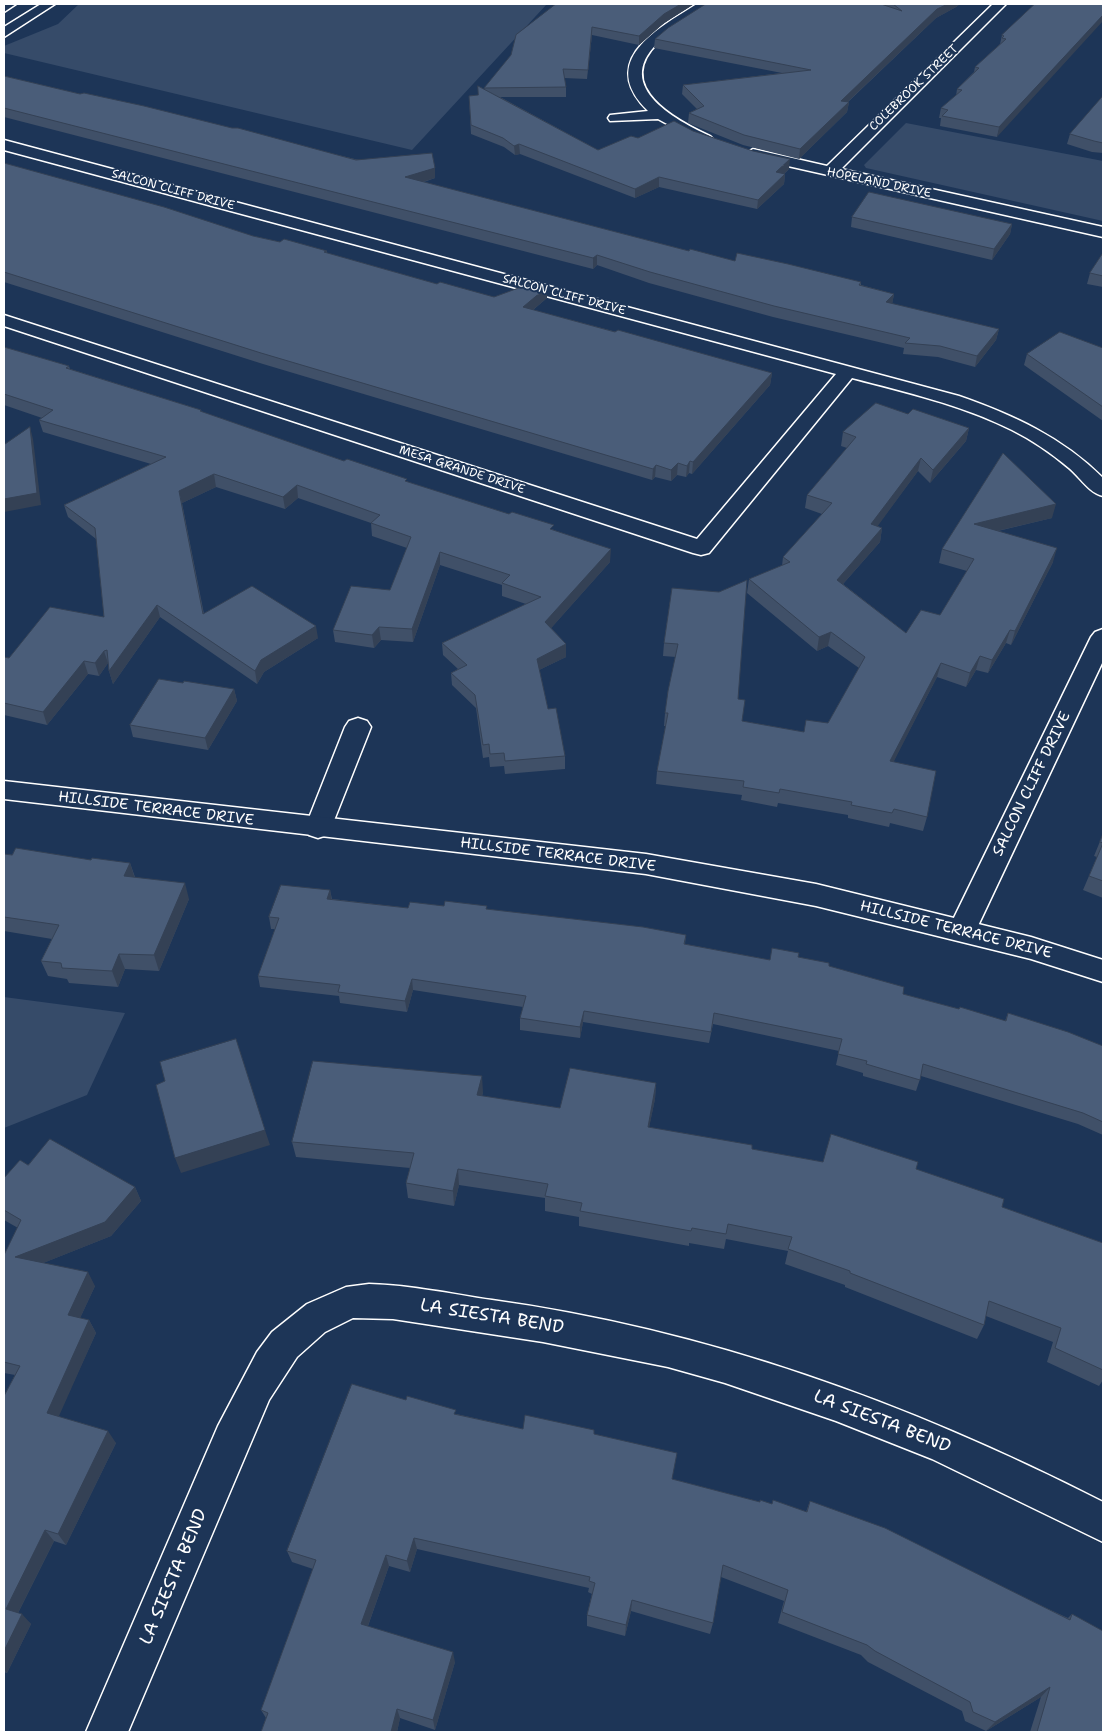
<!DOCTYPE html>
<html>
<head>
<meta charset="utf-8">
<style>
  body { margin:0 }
  #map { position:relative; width:1107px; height:1736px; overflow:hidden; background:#1d3557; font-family:"Shantell Sans",sans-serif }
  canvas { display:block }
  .frame { position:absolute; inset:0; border:5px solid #fff; pointer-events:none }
</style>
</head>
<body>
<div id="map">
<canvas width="1107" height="1736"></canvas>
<div class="frame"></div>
</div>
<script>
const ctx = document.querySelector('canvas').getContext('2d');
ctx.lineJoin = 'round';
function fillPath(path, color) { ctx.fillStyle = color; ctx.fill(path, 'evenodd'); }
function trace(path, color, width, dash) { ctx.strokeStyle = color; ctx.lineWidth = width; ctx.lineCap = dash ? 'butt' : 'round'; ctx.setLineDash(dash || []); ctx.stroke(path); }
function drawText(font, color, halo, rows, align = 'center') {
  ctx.font = font + ' "Shantell Sans",sans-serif'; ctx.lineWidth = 4; ctx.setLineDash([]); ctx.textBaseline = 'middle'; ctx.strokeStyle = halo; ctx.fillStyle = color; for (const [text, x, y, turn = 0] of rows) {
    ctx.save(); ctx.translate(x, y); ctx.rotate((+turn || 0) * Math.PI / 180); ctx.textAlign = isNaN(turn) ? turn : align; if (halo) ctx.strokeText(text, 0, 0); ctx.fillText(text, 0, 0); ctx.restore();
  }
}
fillPath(new Path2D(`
  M79 4H547L412 150 4 53V46L58 24Z
  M906 123 1103 161V221L866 168 864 165Z
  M4 997 125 1013 87 1095 4 1128Z`), '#364b69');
const minor = new Path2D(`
  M697 4H711C701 17 680 24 667 35 608 80 666 116 710 136L713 139 710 142H700L658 119 610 121 608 118 610 115 648 111C597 61 657 29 697 4Z
  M993 4H1006L841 169 1103 227V237L748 157 745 154 753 149 827 166Z
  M4 140 959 396C1013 415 1062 437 1103 478V496C1089 493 1080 477 1069 468 1051 453 1032 440 1012 430 962 405 906 392 852 378L709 553 701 555 693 553 4 326V315L697 539 836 374 4 150Z
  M1103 629V661L976 930 972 938 962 941 952 938 948 930 1091 637 1095 632Z
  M358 718 367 721 371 727 331 828 327 835 318 838 309 835 305 828 345 727 349 721Z
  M369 1284C410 1285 451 1294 492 1300 708 1330 909 1403 1103 1502V1542L932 1459 836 1421 725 1383 668 1367 543 1342 393 1319 353 1318 325 1332 297 1357 269 1400 128 1732H86L218 1426 257 1352 272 1332 307 1304 346 1287Z`);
const tertiary = new Path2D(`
  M4 781 646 854 816 884 1031 937 1103 960V982L1031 959 816 906 646 874 4 799Z`);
const secondary = new Path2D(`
  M4 4H16L4 12Z
  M41 4H55L4 37V27Z`);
trace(minor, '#fff', 3);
trace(tertiary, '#fff', 3);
trace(secondary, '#fff', 3);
fillPath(minor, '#1d3557');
fillPath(tertiary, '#1d3557');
fillPath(secondary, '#1d3557');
fillPath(new Path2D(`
  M556 4H694L664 23 639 45 592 35 587 79 564 78 566 87V97H500L598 150 638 138 693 131 789 169 784 174H785L784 184 757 209 659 187 635 198 520 154 515 155 504 147 471 134 469 96 478 95 484 89Z
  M706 4H960L956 7 936 18 848 102H849L847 112 799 159 743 145 688 123 689 113 697 109 682 94 683 85 782 73 654 48 655 39Z
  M1035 4 997 137 940 126 941 118H939L941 108 956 96 957 89 974 72 975 67 1000 44 1002 35Z
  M4 76 435 178 424 182 689 251 735 261 861 282V285L894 294 892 304 999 329 996 340 975 367 938 357 903 354 904 348 773 317 649 283 597 265 593 269 4 117Z
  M1103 96V153L1092 152 1067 144 1070 134Z
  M4 163 253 236 280 242 327 251V253L437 284 494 297 547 298 533 310 772 373 770 385 692 474 689 473 686 477 677 475 671 481 655 477 652 480 263 364 4 282Z
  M852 217 1012 224 1010 234 992 260 851 227Z
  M1103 253V287L1087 284 1090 273Z
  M4 347 69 366 70 369 201 410 202 412 344 461 554 530 610 562 551 628 566 644V657L539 670 548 709 565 756V769L505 774 504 766 490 767 489 757 483 758 476 708 452 685 451 673 458 669 443 655 442 643 526 604 502 596V585L440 565 413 642 381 640 374 648 335 642 333 630 390 590 407 548 372 536 371 523 298 498 285 509 216 487 182 503 204 614 318 638 264 672 257 684 160 617 113 684 109 671 108 663 99 676 88 674 47 725 4 715V657L9 658 104 617 96 539 68 517 64 505 151 464 43 432 39 420 42 418 4 405Z
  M1103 348V421L1024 365 1027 354Z
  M908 414 969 428 966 441 930 483 918 471 877 526 882 528 880 542 843 584 906 633 940 615 967 571 939 563 942 549 1003 453 1052 518 998 531 1053 562 1011 645 1006 643 988 673 976 670 966 687 937 677 893 762 927 817 923 831 890 823 889 827 848 818V815L778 803 777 807 741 800 742 795 656 784 657 771 666 726H664L665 713 676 657 663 656 664 643 672 588 738 699 742 721 804 732 828 723 859 668 828 646 817 651 747 593 749 579 782 566 783 557 822 514 805 508 807 495 847 448 841 446 843 432Z
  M234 689 237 701 208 750 133 737 130 725Z
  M1103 834V898L1083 890 1097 857 1094 856Z
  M4 854 12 855 130 863 135 877 189 899 159 971 125 969 118 987 69 983 67 979 48 976 41 961 52 939 4 931Z
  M330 890 332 899 408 908 444 906 487 909 686 935 685 944 770 960 798 957 829 966 903 994 959 1009 1005 1021 1008 1013 1103 1046V1135L1078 1124 921 1076 916 1091 863 1076V1073L836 1065 839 1051 713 1024 709 1043 583 1022 580 1038 520 1030V1018L523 1007 413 990 407 1012 340 1003 339 996 260 987 258 976 275 929H271L269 917Z
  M656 1083 655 1099 649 1127 752 1149 823 1162 916 1169 1002 1207 1103 1243V1380L1099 1386 1047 1362 1053 1342 986 1316 984 1325 977 1339 845 1287V1285L785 1264 788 1251 726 1239 724 1249 689 1243V1246L579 1226V1217L545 1211V1198L459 1185 454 1206 408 1198 406 1183 410 1168 296 1157 292 1142 483 1092 482 1096 560 1108Z
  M28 1165 135 1187 141 1201 111 1236 43 1263 95 1286 80 1318 89 1320 96 1333 58 1416 116 1443 66 1545 54 1541 18 1613 31 1624 7 1673 4 1672V1396L15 1375 4 1373V1255L18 1228 4 1220V1178Z
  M456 1414 523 1429 594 1434 672 1479 760 1502 772 1504 806 1512 810 1501 1068 1618 1072 1614 1103 1732H1030L1041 1697 986 1731 965 1721 962 1711 868 1662 861 1655 778 1623 784 1601 721 1577 713 1623 710 1634 631 1611 625 1636 587 1626V1615L592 1594 588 1592 589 1588 417 1549 410 1572 389 1566 368 1626 455 1662 435 1730 400 1718 397 1732H261L266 1718 261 1710 313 1569 292 1562 287 1551Z`), '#405068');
fillPath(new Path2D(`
  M681 4H694L664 23 639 45V36L664 14Z
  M948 4H960L956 7 936 18 839 110 841 101 937 9Z
  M1103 15V21L997 137 999 127Z
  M592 27V35L587 79 588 70Z
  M849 102 847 112 799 159 800 149Z
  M519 144 520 154 515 155 514 146Z
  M790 159 789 169 775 182 776 172Z
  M435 168V178L406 187 405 177Z
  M785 174 784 184 757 209 758 200Z
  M659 177V187L635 198V189Z
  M1012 224 1010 234 992 260 994 249Z
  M597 255V265L593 269V258Z
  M547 287V298L523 318V307Z
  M894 294 892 305 886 302Z
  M999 329 996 340 975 367 977 356Z
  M772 373 770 385 692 474 693 462Z
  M30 427 33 439 41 505 4 512V499Z
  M969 428 966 441 930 483 933 470Z
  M921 458 918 471 869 538 871 524Z
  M690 461 689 473 686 477 687 466Z
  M678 463 677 475 671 481V470Z
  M656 465 655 477 652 480 653 469Z
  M214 474 216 487 182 503 179 491Z
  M297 485 298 498 285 509 283 497Z
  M1056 504 1052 518 971 537 974 524Z
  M882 528 880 542 835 593 837 580Z
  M1057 548 1053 562 1011 645 1015 631Z
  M611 549 610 562 545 635V622Z
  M440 552V565L413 642 412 629Z
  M157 605 160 617 113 684 109 671Z
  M316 626 318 638 264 672 257 684 255 671 261 660Z
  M379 627 381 640 374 648 372 635Z
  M1010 630 1006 643 988 673 992 660Z
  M831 632 828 646 817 651 819 637Z
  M566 644V657L537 671V659Z
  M104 651 108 663 99 676 95 663Z
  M980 656 976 670 966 687 970 673Z
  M84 661 88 674 47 725 43 712Z
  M941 663 937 677 887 775 890 761Z
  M234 689 237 701 208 750 205 738Z
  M130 863 135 879 124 876Z
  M185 883 189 899 159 971 154 955Z
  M330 890 332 902 327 899Z
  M119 954 125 969 118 987 112 971Z
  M412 979 413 990 407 1012 405 1001Z
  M584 1011 583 1022 580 1038V1027Z
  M482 1076 483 1092 478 1110 477 1095Z
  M656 1083 655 1099 646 1143 648 1127Z
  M265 1130 270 1145 181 1173 175 1158Z
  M458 1169 459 1185 454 1206 453 1191Z
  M135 1187 141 1201 111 1236 23 1271 15 1257Z
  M88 1272 95 1286 75 1329 68 1315Z
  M89 1320 96 1333 55 1425 47 1413Z
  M108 1431 116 1443 66 1545 58 1534Z
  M45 1530 54 1541 15 1619 6 1609Z
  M414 1538 417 1549 410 1572 407 1561Z
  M386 1555 389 1566 365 1634 361 1624Z
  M632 1600 631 1611 625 1636 626 1625Z
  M22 1614 31 1624 7 1673 4 1670V1651Z
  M453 1652 455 1662 435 1730 433 1720Z
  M1050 1687 1041 1697 986 1731 995 1722Z
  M397 1709 400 1718 397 1732H391Z`), '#344155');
const building = new Path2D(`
  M556 4H681L664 14 639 36 592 27 588 70 563 69 566 87 484 88 511 55 516 35Z
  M706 4H881L902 11 893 4H948L937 9 841 101 849 102 800 149 744 135 689 113 704 106 683 85 811 70 655 39 668 28Z
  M1035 4H1103V15L999 127 942 116 948 110 941 108 962 90 957 89 979 68 975 67 1006 39 1002 38 1004 36 1002 35Z
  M4 76 80 94 84 93 144 106 232 128H238L356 160 432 153 435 168 405 177 689 251 690 249 735 261 737 253 788 264 861 282 859 285 894 294 886 302 999 329 977 356 940 346 905 343 910 338 774 306 650 272 597 255 593 258 4 108Z
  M478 86 598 150 631 136 638 138 674 121 693 131 753 151 790 159 776 172 785 174 758 200 659 177 635 189 519 144 514 146 503 138 471 125 469 96 478 95Z
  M1103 96V143L1094 141 1070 134Z
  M4 163 164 207 253 236 280 242 284 239 327 251 324 252 437 284 440 282 494 297 532 283 547 287 523 307 615 332 618 330 772 373 693 462 690 461 687 466 678 463 671 470 656 465 653 469 261 353 4 272Z
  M869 192 1012 224 994 249 852 217Z
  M1103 253V276L1090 273Z
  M1060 332 1103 348V407L1027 354Z
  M4 347 69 366 66 368 201 410 200 411 344 461 347 459 407 479 405 481 509 514 512 512 554 525 550 529 611 549 545 622 566 644 537 659 548 709 556 708 565 756 505 761 504 753 490 754 489 744 483 745 475 695 451 673 467 665 442 643 541 597 502 583 510 575 440 552 412 629 379 627 372 635 333 630 351 586 390 590 411 537 371 523 380 515 297 485 283 497 214 474 179 491 203 614 252 586 316 626 261 660 255 671 157 605 109 671 107 650 104 651 95 663 84 661 43 712 4 703V657L9 658 50 607 104 617 95 528 64 505 166 457 39 420 53 410 4 394Z
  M876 403 908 414 913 409 969 428 933 470 921 458 871 524 882 528 837 580 906 633 921 610 940 615 974 559 942 549 1003 453 1056 504 974 524 1057 548 1015 631 1010 630 992 660 980 656 970 673 941 663 890 761 936 771 927 817 894 809 892 813 851 805 852 802 780 789 779 793 743 787 744 781 657 771 668 713H665L668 691 678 644 664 643 672 588 719 592 747 580 738 699 745 700 742 721 804 732 806 720 828 723 865 657 831 632 819 637 749 579 790 562 783 557 832 503 807 495 856 437 843 432Z
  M30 427 37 493 4 499V445Z
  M159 679 183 683 184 681 234 689 205 738 130 725Z
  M1103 834V881L1089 876 1103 843 1100 842Z
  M16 848 91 860 92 858 130 863 124 876 185 883 154 955 119 954 112 971 62 968 61 963 41 961 59 925 4 917V854L12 855Z
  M281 885 330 890 327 899 408 908 410 902 444 906 445 901 487 906 486 909 643 927 686 935 684 944 770 960 772 948 799 953 798 957 829 963V966L904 987 903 994 959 1009 960 1007 1006 1021 1008 1013 1068 1032 1103 1046V1122L1083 1113 923 1064 920 1080 866 1064 867 1061 838 1054 842 1039 714 1013 711 1032 584 1011 580 1027 520 1018 526 996 412 979 405 1001 338 992 340 985 258 976 279 918 269 917Z
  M236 1039 265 1130 175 1158 156 1085 165 1081 160 1062Z
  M313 1061 482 1076 477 1095 560 1108 570 1068 656 1083 648 1127 752 1145V1149L823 1162 831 1134 918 1162 916 1169 1004 1199 1002 1207 1103 1243V1370L1055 1348 1061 1328 989 1301 984 1325 850 1273V1271L788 1249 792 1237 728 1224 726 1234 692 1228 691 1231 580 1211 582 1203 545 1196 548 1184 458 1169 453 1191 406 1183 414 1153 292 1142Z
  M50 1139 135 1187 105 1222 15 1257 88 1272 68 1315 89 1320 47 1413 108 1431 58 1534 45 1530 6 1609 22 1614 4 1651V1396L20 1366 4 1362V1255L21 1220 4 1210V1178L20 1160 28 1165Z
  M352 1384 406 1400 407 1396 456 1410 454 1414 523 1429 525 1415 594 1430V1434L677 1453 672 1479 760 1502V1500L772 1504 773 1500 807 1512 810 1501 885 1528 1070 1620 1072 1614 1103 1631V1732H1037L1050 1687 995 1722 973 1712 970 1702 875 1651 867 1645 782 1612 788 1590 723 1565 713 1623 632 1600 626 1625 587 1615 595 1583 589 1581 590 1577 414 1538 407 1561 386 1555 361 1624 453 1652 433 1720 397 1709 391 1732H261L268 1713 261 1710 316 1560 287 1551Z`);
fillPath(building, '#4a5d79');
trace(building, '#344155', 1);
drawText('12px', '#fff', '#1d3557', [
  ["COLEBROOK STREET",914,88,-44],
  ["HOPELAND DRIVE",879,183,12],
  ["SALCON CLIFF DRIVE",173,190,15],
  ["SALCON CLIFF DRIVE",564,295,15],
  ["MESA GRANDE DRIVE",462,470,18]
]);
drawText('15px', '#fff', '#1d3557', [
  ["SALCON CLIFF DRIVE",1032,784,-64],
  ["HILLSIDE TERRACE DRIVE",156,809,7],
  ["HILLSIDE TERRACE DRIVE",558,855,7],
  ["HILLSIDE TERRACE DRIVE",956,930,14]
]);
drawText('18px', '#fff', '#1d3557', [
  ["LA SIESTA BEND",492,1317,9],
  ["LA SIESTA BEND",882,1422,21],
  ["LA SIESTA BEND",174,1577,-67]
]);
</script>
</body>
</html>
